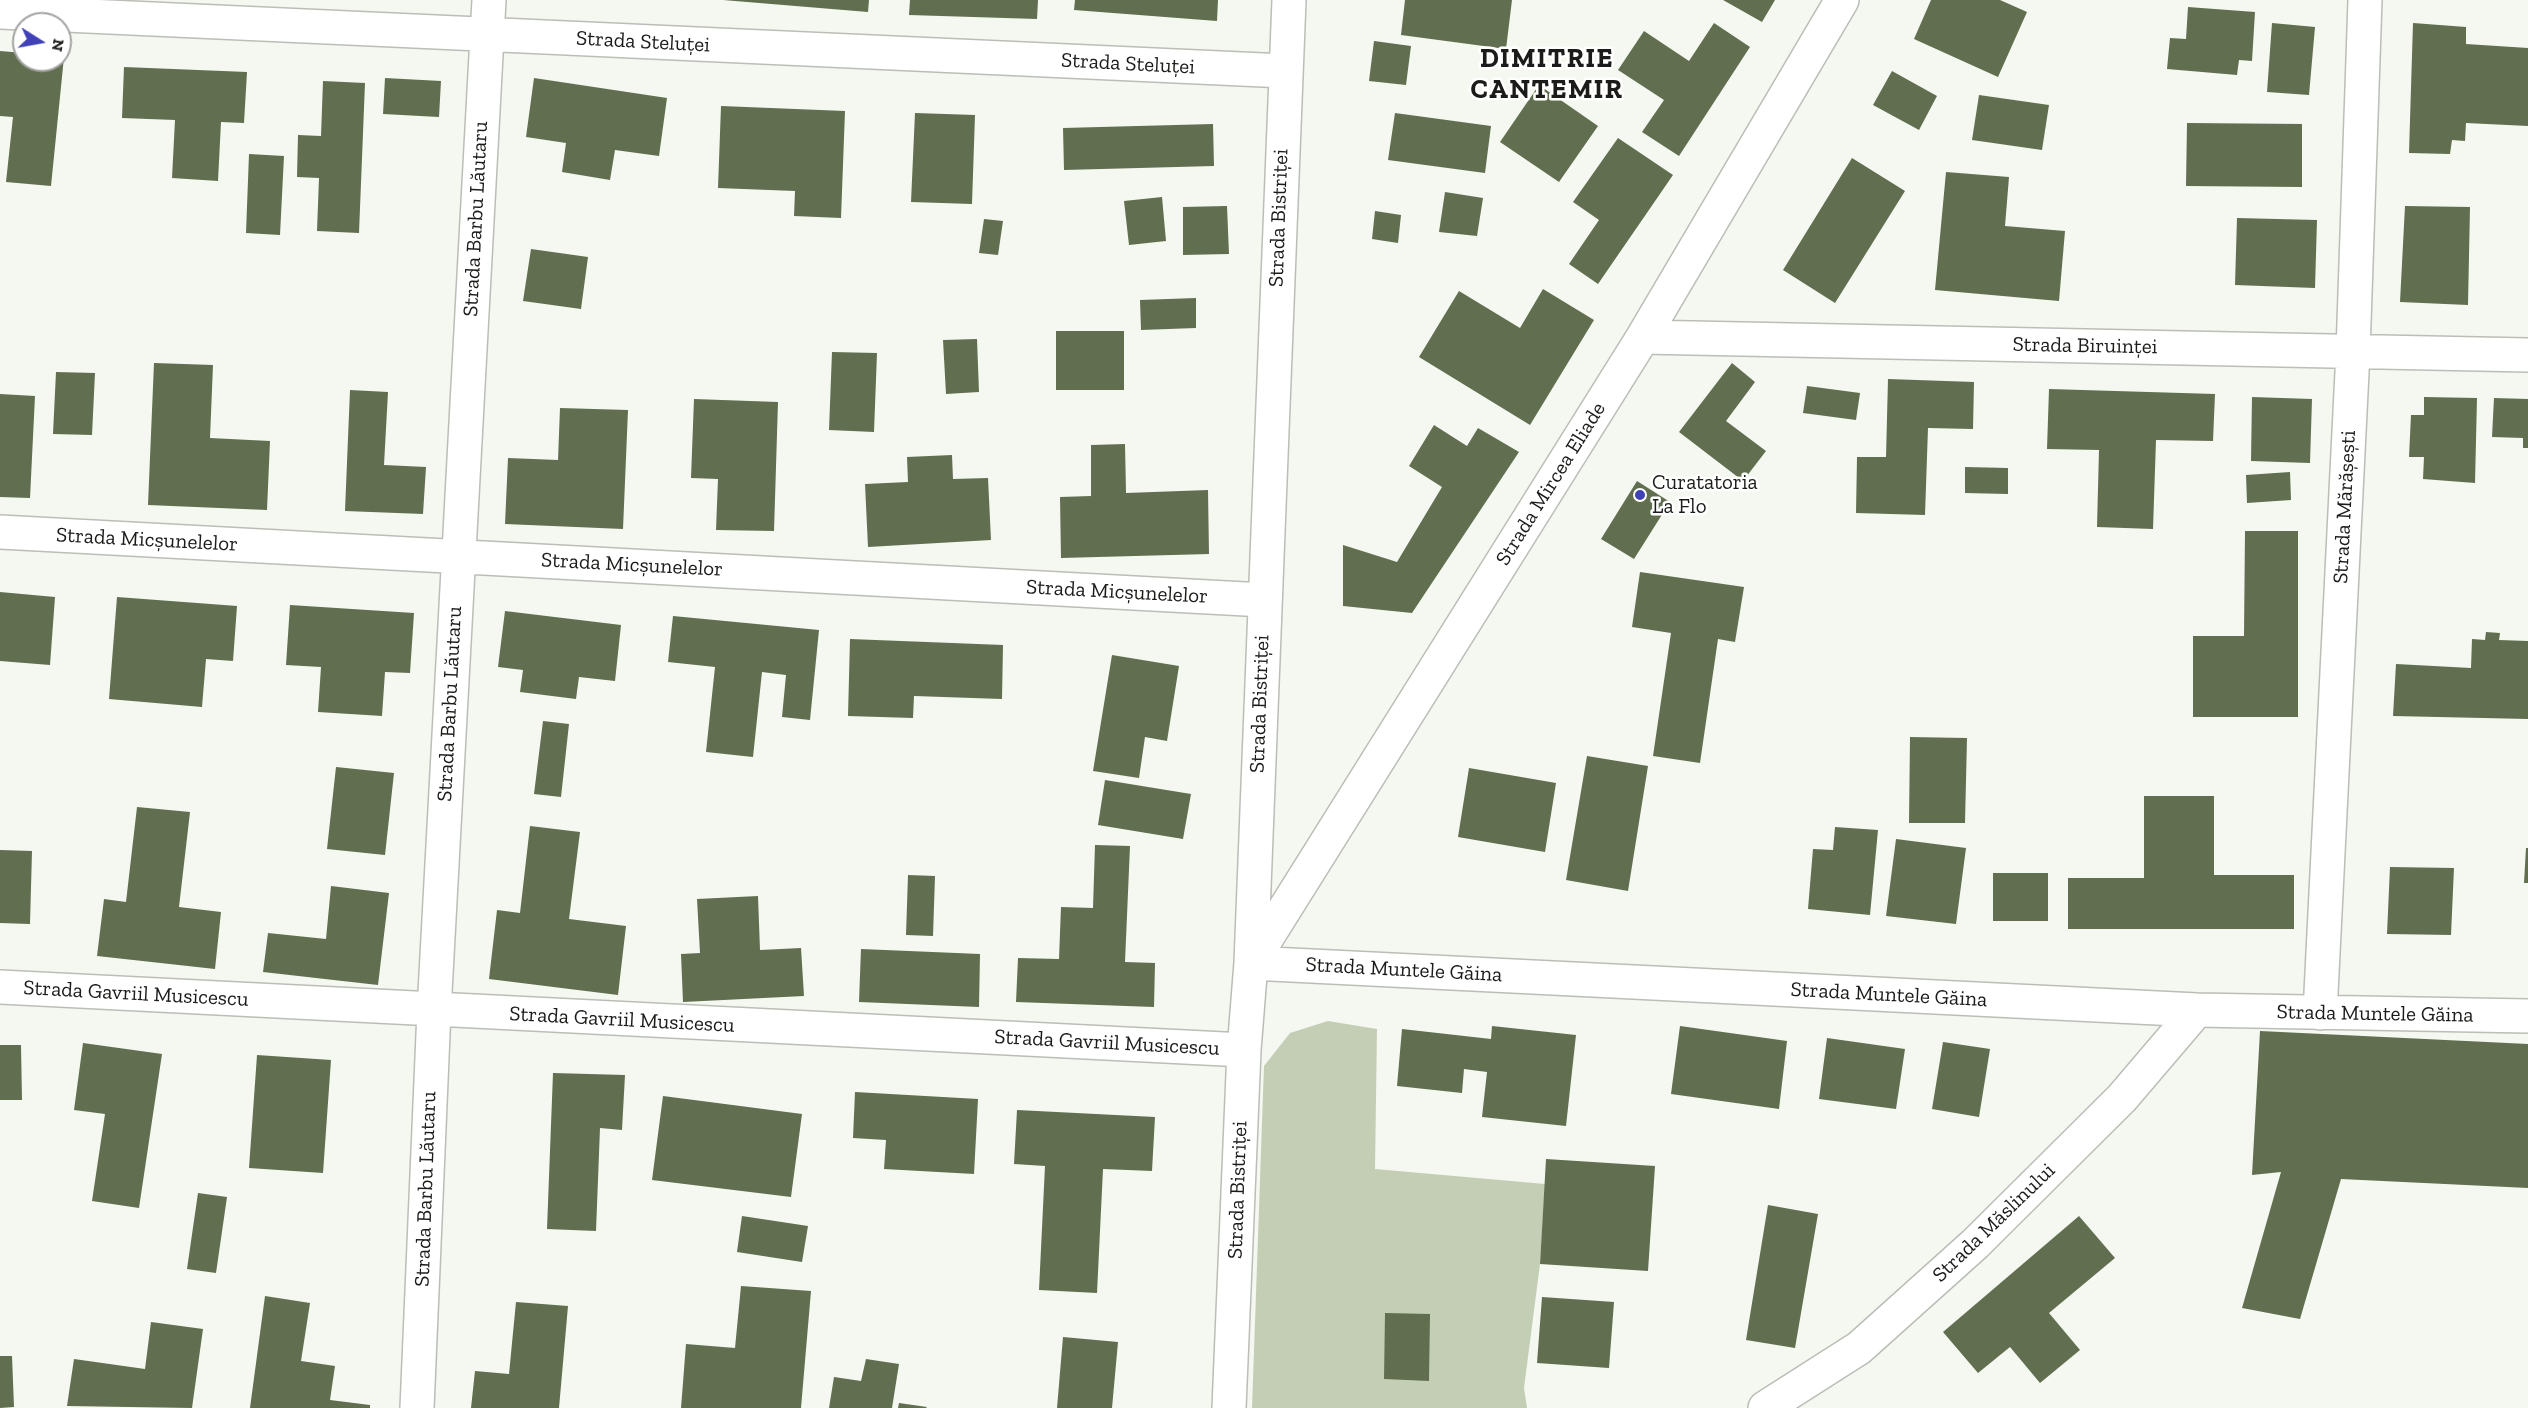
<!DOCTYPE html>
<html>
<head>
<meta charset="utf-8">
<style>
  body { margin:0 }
  #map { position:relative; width:2528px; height:1408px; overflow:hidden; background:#f4f8f0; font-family:"Zilla Slab",serif }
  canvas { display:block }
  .north { position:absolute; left:12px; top:12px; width:60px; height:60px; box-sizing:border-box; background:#fff; border:2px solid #a4a4a3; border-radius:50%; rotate:101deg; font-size:16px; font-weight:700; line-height:24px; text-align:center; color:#1b1c19 }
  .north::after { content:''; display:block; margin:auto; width:21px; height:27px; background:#4041b6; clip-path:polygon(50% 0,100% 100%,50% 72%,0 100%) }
</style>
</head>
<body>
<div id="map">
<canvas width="2528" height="1408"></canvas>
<div class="north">N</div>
</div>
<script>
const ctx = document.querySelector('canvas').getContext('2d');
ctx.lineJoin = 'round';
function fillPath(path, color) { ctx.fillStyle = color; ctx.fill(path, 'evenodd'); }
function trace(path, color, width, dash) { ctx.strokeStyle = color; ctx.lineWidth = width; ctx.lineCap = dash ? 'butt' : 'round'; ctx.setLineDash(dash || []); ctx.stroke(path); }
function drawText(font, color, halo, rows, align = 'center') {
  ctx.font = font + ' "Zilla Slab",serif'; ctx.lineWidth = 5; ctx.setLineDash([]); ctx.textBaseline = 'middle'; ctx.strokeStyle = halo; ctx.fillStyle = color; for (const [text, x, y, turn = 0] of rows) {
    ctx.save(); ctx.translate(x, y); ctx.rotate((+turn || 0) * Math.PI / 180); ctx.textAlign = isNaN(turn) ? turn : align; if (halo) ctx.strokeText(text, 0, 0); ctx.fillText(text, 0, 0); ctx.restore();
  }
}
fillPath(new Path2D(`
  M1328 1021 1377 1029 1375 1169 1545 1184 1540 1264 1524 1388 1527 1408H1252L1264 1066 1290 1033Z`), '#c4ceb5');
fillPath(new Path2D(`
  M723 0H869L868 12Z
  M910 0H1038L1037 19 909 15Z
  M1075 0H1218L1217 21 1074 10Z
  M1405 0H1512L1506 49 1401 35Z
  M1723 0H1775L1762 22Z
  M1931 0H2000L2027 12 1998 77 1914 39Z
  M2188 7 2255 12 2252 61 2239 60 2237 75 2167 69 2170 38 2186 39Z
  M1714 23 1750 47 1679 156 1642 132 1664 100 1618 70 1644 31 1689 61Z
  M2272 23 2315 27 2309 95 2267 92Z
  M2413 23 2466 27V44L2528 48V126L2466 123 2465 141 2452 140 2450 154 2409 153Z
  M1374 41 1411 46 1406 85 1369 81Z
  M0 51 24 53V60H60V57H64L51 186 6 182 13 117 0 116Z
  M124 67 247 72 244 123 221 122 218 181 172 178 175 120 122 118Z
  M1892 71 1937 96 1919 130 1873 105Z
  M385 78 441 81 439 117 383 114Z
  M534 78 667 98 659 156 615 150 610 180 562 172 566 143 526 137Z
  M323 81 365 83 359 233 317 231 319 178 297 177 298 135 321 136Z
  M1539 85 1598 126 1559 182 1500 142Z
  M1979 95 2049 105 2042 150 1972 140Z
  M721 106 845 111 841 218 794 216 795 191 718 188Z
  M915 113 975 115 972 204 911 202Z
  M1395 113 1491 126 1485 173 1388 160Z
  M2187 123 2302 124V187L2186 186Z
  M1213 124 1214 166 1064 170 1063 128Z
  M1618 138 1673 175 1598 284 1569 264 1599 220 1573 202Z
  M249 154 284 156 280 235 246 233Z
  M1852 158 1905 191 1835 303 1783 270Z
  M1946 172 2009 177 2005 226 2065 231 2059 301 1935 290Z
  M1445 192 1483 198 1477 236 1439 232Z
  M1162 197 1166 241 1129 245 1124 201Z
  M1227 206 1229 254 1183 255V207Z
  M2405 206 2470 207 2468 305 2400 302Z
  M1375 211 1401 215 1398 243 1372 239Z
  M2237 218 2317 220 2315 288 2235 285Z
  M984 219 1003 221 998 255 979 253Z
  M531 249 588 257 581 309 523 301Z
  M1543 289 1594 320 1530 425 1419 357 1459 291 1520 328Z
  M1196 298V328L1141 330 1140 300Z
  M1056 331H1124V390H1056Z
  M977 339 979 392 946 394 943 340Z
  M832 352 877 353 874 432 829 430Z
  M154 363 213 365 210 438 270 441 267 510 148 505Z
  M1732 363 1755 382 1726 421 1766 451 1743 481 1679 432Z
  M56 372 95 373 92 435 53 434Z
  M1888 379 1974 382 1973 429 1928 428 1925 515 1856 513 1857 457H1886Z
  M1807 386 1860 393 1856 420 1803 413Z
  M2049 389 2215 394 2213 441 2156 440 2153 529 2097 527 2099 450 2047 449Z
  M350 390 388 392 384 465 426 467 423 514 345 511Z
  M0 394 35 396 30 498 0 497Z
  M2252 397 2312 399 2310 463 2251 461Z
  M2424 397 2477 398 2475 483 2423 479 2424 457H2409L2411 415H2424Z
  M2494 398 2528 399V448H2523V438L2492 437Z
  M694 399 778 402 774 531 716 530 718 479 691 478Z
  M560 408 628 410 623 529 505 524 508 458 558 460Z
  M1434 425 1467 446 1478 428 1519 452 1412 613 1343 606V545L1397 562 1442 487 1409 466Z
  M1125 444 1126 493 1208 490 1209 554 1061 558 1060 497 1091 496V445Z
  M952 455 953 479 988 478 991 540 868 547 865 484 908 482 907 457Z
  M1965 467 2008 468V494L1965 493Z
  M2290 472 2291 500 2247 503 2246 475Z
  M1637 481 1670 502 1634 559 1601 539Z
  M2245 531H2298V717H2193V636H2244Z
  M1640 572 1744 587 1735 642 1718 639 1700 763 1653 756 1671 633 1632 627Z
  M0 592 55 597 50 665 0 661Z
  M117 597 237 606 233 661 206 659 202 707 109 699Z
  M290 605 414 613 410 673 385 672 382 716 318 712 321 667 286 665Z
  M505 611 621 625 615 681 579 677 576 699 520 692 523 670 498 667Z
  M673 616 819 630 810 720 782 717 786 675 762 672 753 757 706 752 715 667 668 662Z
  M2486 632 2500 633 2499 640 2528 641V719L2393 716 2396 664 2471 668 2472 639 2485 640Z
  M850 639 1003 645 1002 699 914 696 913 718 848 716Z
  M1112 655 1179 666 1167 741 1145 737 1139 778 1093 771Z
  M543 721 569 724 561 797 534 794Z
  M1910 737 1967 738 1965 823H1909Z
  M1587 756 1648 766 1628 891 1566 880Z
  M336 767 394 773 385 855 327 849Z
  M1469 768 1556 783 1545 852 1458 837Z
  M1105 780 1191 794 1183 839 1098 825Z
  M2144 796H2214V875H2294V929H2068V878H2144Z
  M137 807 190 812 179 907 221 912 215 969 97 956 104 899 126 902Z
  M530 826 580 832 569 919 626 926 618 995 489 979 497 910 520 913Z
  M1835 827 1878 830 1870 915 1808 909 1813 849 1833 850Z
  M1896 839 1966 848 1956 924 1886 916Z
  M1095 845 1130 846 1125 962 1155 963 1154 1007 1016 1002 1018 958 1059 959 1061 907 1093 908Z
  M2526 848H2528V883H2524Z
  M0 850 32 851 30 924 0 923Z
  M2390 867 2454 868 2451 935 2387 934Z
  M1993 873H2048V921H1993Z
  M908 875 935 876 933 936 906 935Z
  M331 886 389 893 378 985 263 972 268 933 326 939Z
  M758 896 760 950 801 948 804 996 683 1002 681 954 700 953 697 899Z
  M861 949 980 954 979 1007 859 1002Z
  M1492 1026 1576 1035 1566 1126 1482 1117 1487 1072 1464 1069 1462 1093 1397 1086 1402 1029 1491 1039Z
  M1680 1026 1787 1041 1779 1109 1671 1094Z
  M2260 1031 2528 1044V1188L2341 1179 2300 1319 2242 1308 2281 1172 2252 1175Z
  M1827 1038 1905 1049 1896 1109 1819 1099Z
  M1943 1042 1990 1049 1979 1117 1932 1109Z
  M83 1043 162 1054 139 1208 92 1201 105 1114 74 1110Z
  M0 1045H21L22 1100H0Z
  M257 1055 331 1060 323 1173 249 1168Z
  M553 1073 625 1075 622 1130 600 1128 596 1231 547 1229Z
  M855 1092 978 1099 974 1174 884 1169 886 1140 853 1138Z
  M663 1096 802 1114 791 1197 652 1180Z
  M1017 1110 1155 1117 1152 1171 1103 1169 1097 1293 1039 1290 1045 1166 1014 1164Z
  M1546 1159 1655 1166 1648 1271 1540 1264Z
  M198 1193 227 1197 216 1273 187 1269Z
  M1768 1205 1818 1214 1795 1348 1746 1340Z
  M742 1216 808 1226 802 1262 737 1252Z
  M2079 1216 2115 1258 2049 1313 2080 1350 2040 1383 2010 1347 1978 1373 1943 1332Z
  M741 1286 811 1291 801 1408H681L686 1344 735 1348Z
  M265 1296 310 1303 301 1361 335 1366 330 1400 370 1405V1408H250Z
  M1542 1297 1614 1302 1609 1368 1537 1363Z
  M516 1302 568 1306 559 1408H471L475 1371 509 1374Z
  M1385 1313 1430 1314 1429 1381 1384 1379Z
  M151 1322 203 1329 192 1408 67 1406 74 1359 145 1369Z
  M1063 1337 1118 1342 1112 1408H1057Z
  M0 1356H12L14 1407 0 1408Z
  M866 1359 899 1364 892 1408H829L834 1377 861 1381Z
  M899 1403 927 1407 926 1408H898Z`), '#616e4f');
const minor = new Path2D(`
  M1842 0 1643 337 1251 963 2197 1010 2528 1016
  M0 12 1285 71
  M1643 337 2528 355
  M0 532 1264 600
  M0 987 1244 1050
  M2320 1013 2353 352 2365 0
  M417 1408 434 1011 489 0
  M1229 1408 1244 1050 1251 963 1289 0
  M1765 1408 1859 1348 1975 1244 2122 1098 2197 1010`);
trace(minor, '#bbbeb7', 36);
trace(minor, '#fff', 33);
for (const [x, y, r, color] of [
  [1640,495,6,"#4041b6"]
]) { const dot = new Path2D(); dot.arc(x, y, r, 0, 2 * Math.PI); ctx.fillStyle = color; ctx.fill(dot); trace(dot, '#fff', 2); }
drawText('21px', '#1b1c19', '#fff', [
  ["Strada Steluței",643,42,3],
  ["Strada Steluței",1128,64,3],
  ["Strada Bistriței",1279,218,-88],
  ["Strada Barbu Lăutaru",476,219,-87],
  ["Strada Biruinței",2085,346,1],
  ["Strada Mircea Eliade",1551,484,-58],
  ["Strada Mărășești",2345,507,-87],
  ["Strada Micșunelelor",147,540,3],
  ["Strada Micșunelelor",632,565,3],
  ["Strada Micșunelelor",1117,592,3],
  ["Strada Barbu Lăutaru",450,704,-87],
  ["Strada Bistriței",1260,704,-88],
  ["Strada Muntele Găina",1404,970,3],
  ["Strada Gavriil Musicescu",136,994,3],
  ["Strada Muntele Găina",1889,995,3],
  ["Strada Muntele Găina",2375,1014,1],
  ["Strada Gavriil Musicescu",622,1020,3],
  ["Strada Gavriil Musicescu",1107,1043,3],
  ["Strada Barbu Lăutaru",426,1189,-88],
  ["Strada Bistriței",1238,1190,-88],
  ["Strada Măslinului",1994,1223,-44]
]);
drawText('21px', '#1b1c19', '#fff', [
  ["Curatatoria",1652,483],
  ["La Flo",1652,507]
], 'left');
ctx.letterSpacing = '1.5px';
drawText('bold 27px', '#1b1c19', '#fff', [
  ["DIMITRIE",1547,59],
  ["CANTEMIR",1547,90]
]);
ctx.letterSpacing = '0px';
</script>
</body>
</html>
